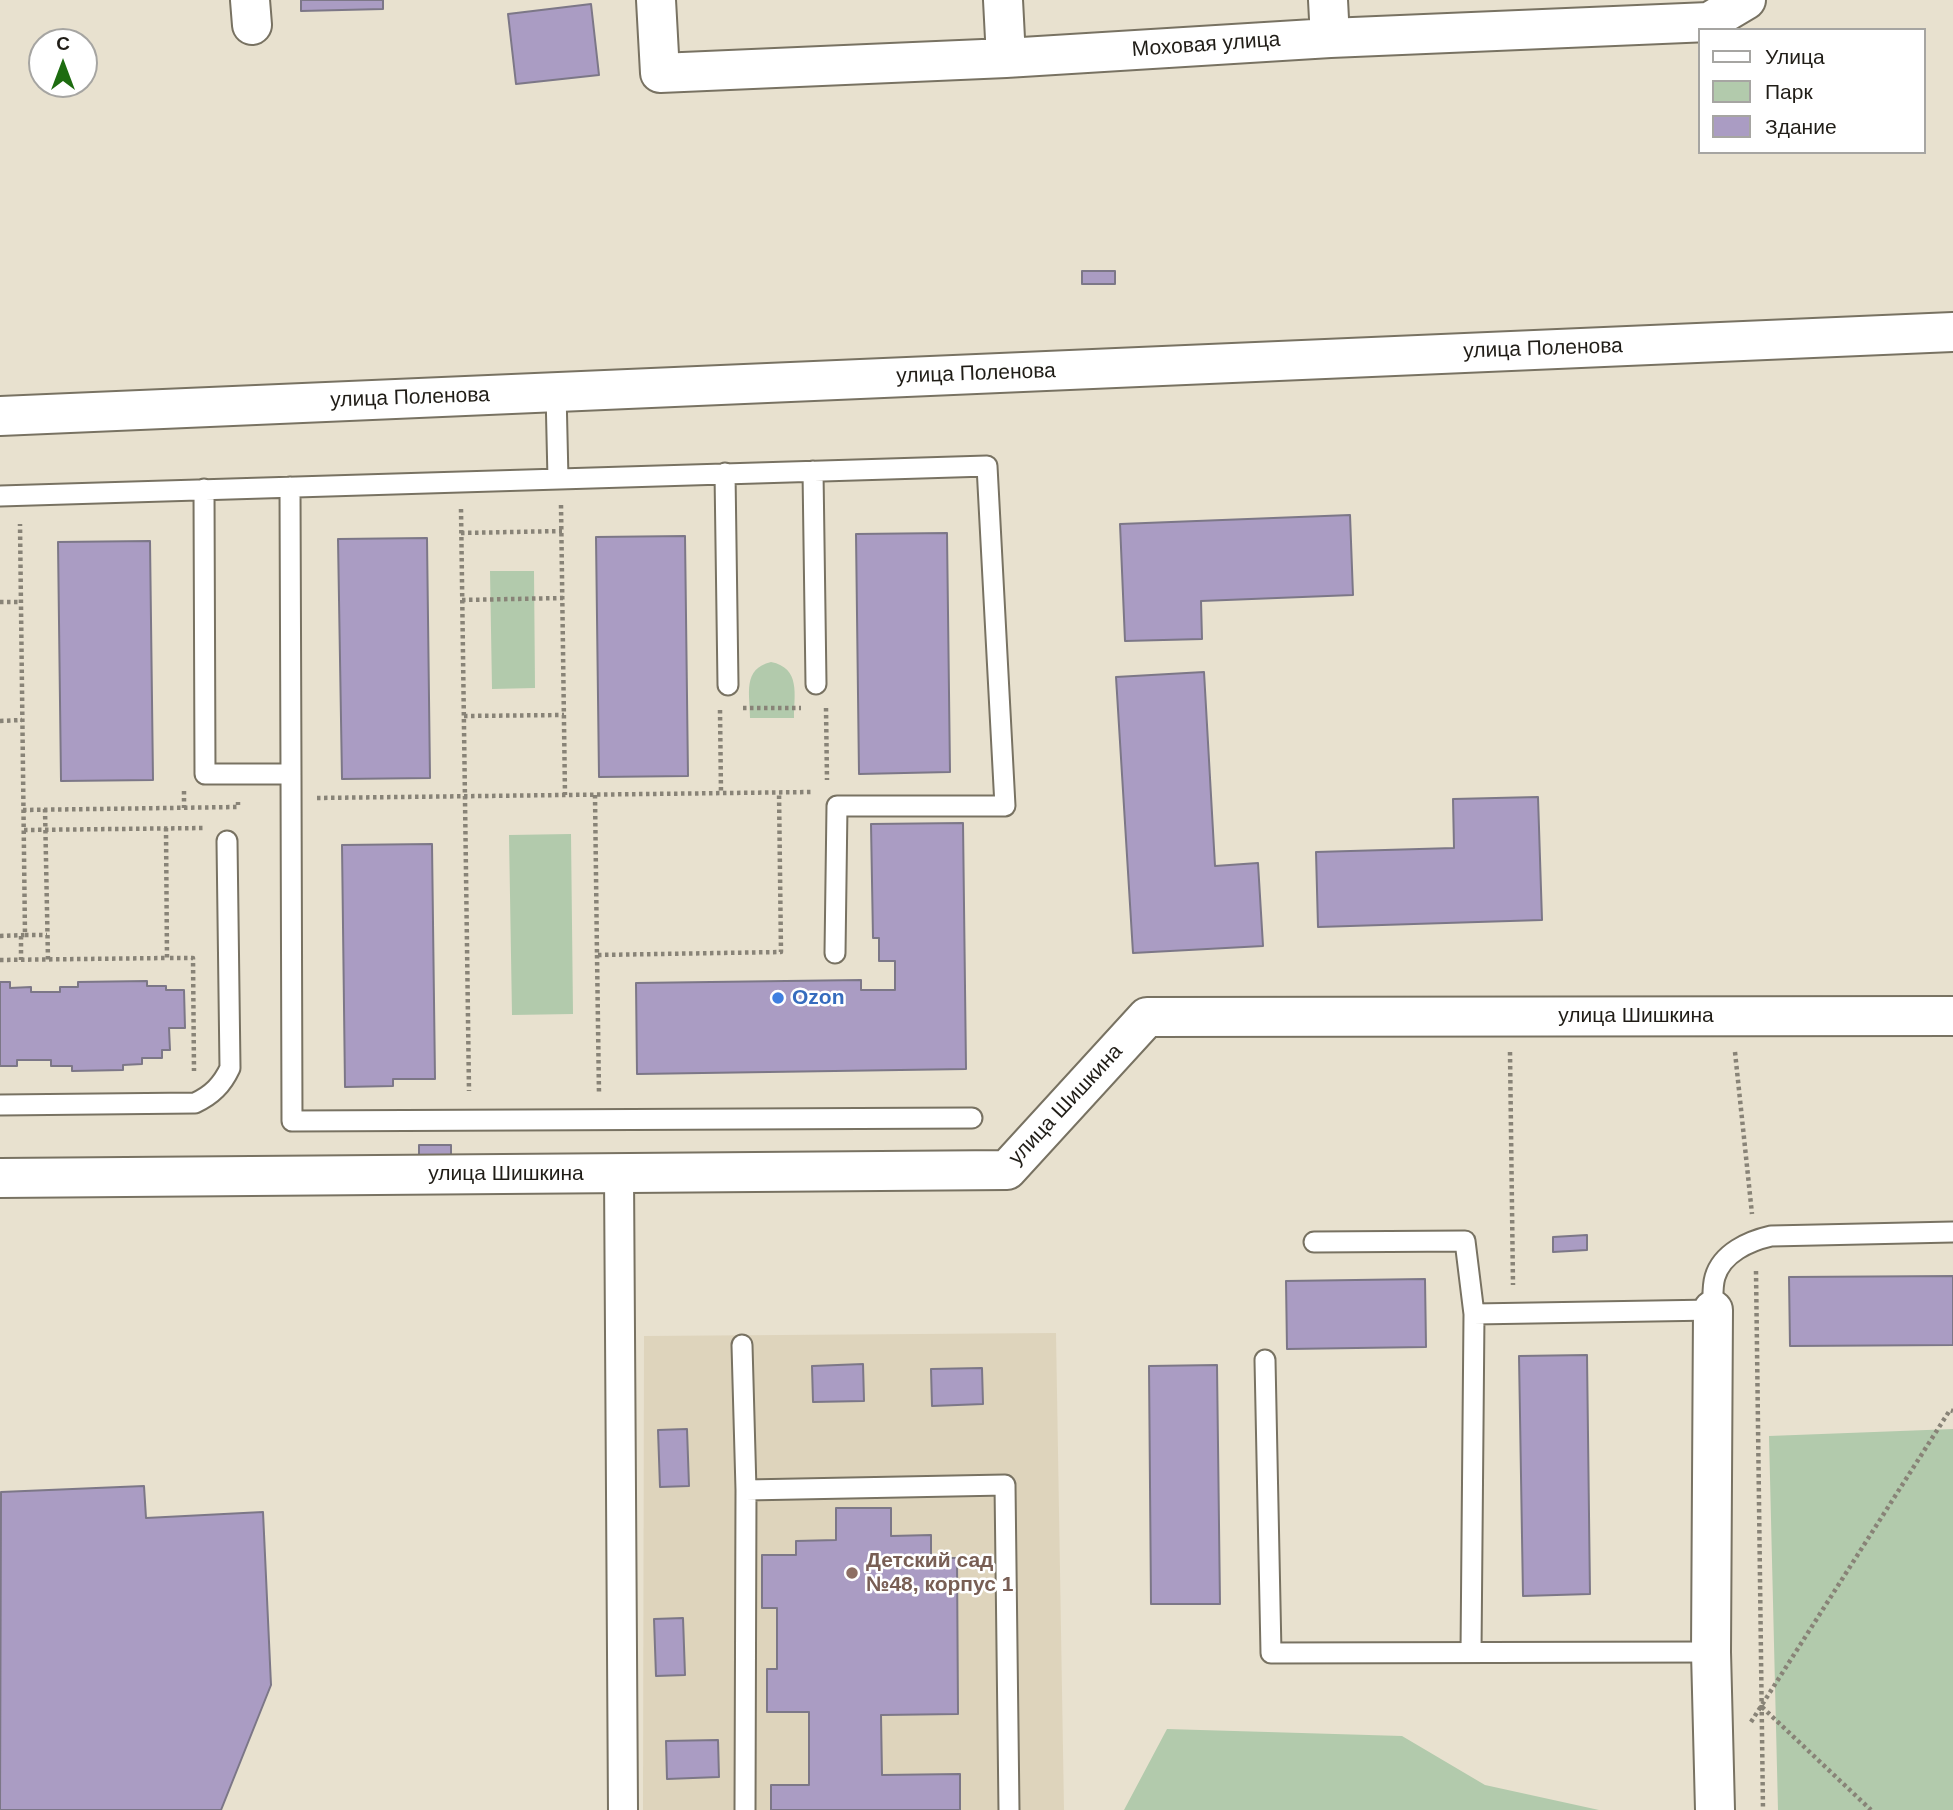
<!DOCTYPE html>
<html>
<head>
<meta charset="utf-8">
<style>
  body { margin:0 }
  #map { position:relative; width:1953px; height:1810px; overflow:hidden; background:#e8e1cf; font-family:Helvetica,sans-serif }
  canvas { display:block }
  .legend { position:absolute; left:1698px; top:28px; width:228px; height:126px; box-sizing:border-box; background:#fff; border:2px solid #a6a5a2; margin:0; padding:9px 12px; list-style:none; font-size:21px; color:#201d17 }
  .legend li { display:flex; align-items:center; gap:14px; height:35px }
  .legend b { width:35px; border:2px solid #a6a5a2 }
  .north { position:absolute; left:28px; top:28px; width:70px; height:70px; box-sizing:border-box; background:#fff; border:2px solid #a6a5a2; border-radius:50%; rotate:0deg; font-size:19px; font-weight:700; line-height:28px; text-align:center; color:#201d17 }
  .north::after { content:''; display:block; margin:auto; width:24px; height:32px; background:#1d6c10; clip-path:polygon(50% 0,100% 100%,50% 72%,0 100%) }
</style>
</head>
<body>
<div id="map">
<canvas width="1953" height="1810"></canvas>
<ul class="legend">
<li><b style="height:9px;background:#fff"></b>Улица</li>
<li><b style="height:19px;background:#b2caac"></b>Парк</li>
<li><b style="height:19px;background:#aa9cc3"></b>Здание</li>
</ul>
<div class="north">С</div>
</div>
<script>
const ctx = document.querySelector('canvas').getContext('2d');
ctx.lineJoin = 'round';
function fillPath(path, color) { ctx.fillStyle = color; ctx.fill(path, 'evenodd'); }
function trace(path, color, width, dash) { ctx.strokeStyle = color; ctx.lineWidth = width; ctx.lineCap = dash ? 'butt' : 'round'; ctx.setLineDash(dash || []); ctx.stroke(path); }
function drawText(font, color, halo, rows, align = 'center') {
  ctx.font = font + ' Helvetica,sans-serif'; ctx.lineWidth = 5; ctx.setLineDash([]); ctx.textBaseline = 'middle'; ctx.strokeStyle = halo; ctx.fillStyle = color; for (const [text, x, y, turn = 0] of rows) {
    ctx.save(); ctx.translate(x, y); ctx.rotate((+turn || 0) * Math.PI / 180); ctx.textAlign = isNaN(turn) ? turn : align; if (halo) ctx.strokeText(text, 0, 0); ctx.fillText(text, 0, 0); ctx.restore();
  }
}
fillPath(new Path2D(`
  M1056 1333 1064 1810H643L644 1336Z`), '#ded4bc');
fillPath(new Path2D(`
  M490 571H534L535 688 492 689Z
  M771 662C801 668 794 695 794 718H750C750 694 742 669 771 662Z
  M571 834 573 1014 512 1015 509 835Z
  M1953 1429V1810H1778L1769 1436Z
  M1167 1729 1402 1736 1485 1785 1599 1810H1124Z`), '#b2caac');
const building = new Path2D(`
  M301 0H383V9L301 11Z
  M591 4 599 75 516 84 508 14Z
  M1082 271H1115V284H1082Z
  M1350 515 1353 595 1201 601 1202 639 1125 641 1120 524Z
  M947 533 950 772 859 774 856 534Z
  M685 536 688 776 599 777 596 537Z
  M427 538 430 778 342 779 338 539Z
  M150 541 153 780 61 781 58 542Z
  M1204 672 1215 866 1258 863 1263 946 1133 953 1116 677Z
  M1538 797 1542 920 1318 927 1316 852 1454 848 1453 799Z
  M963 823 966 1069 637 1074 636 983 861 980V990H895V961H879V938H873L871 824Z
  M432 844 435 1079H393V1086L345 1087 342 845Z
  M147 981V986H166V990H184L185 1028H169L170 1050H162V1058H142V1064L123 1065V1070L72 1071V1066H51V1060H17V1066H0V982H10V988L31 987V992H60V987H78V982Z
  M419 1145H451V1158H419Z
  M1587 1235V1250L1553 1252V1237Z
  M1953 1276V1345L1790 1346 1789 1277Z
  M1425 1279 1426 1347 1287 1349 1286 1281Z
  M1587 1355 1590 1594 1523 1596 1519 1356Z
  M863 1364 864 1401 813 1402 812 1366Z
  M1217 1365 1220 1604H1151L1149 1366Z
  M982 1368 983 1404 932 1406 931 1369Z
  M687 1429 689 1486 660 1487 658 1430Z
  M144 1486 146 1518 263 1512 271 1685 221 1810H0L1 1492Z
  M836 1508H891V1536L931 1535V1558H957L958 1714 881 1715 882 1775 960 1774V1810H771V1785H809V1712H767V1669H777V1608H762V1555H796V1541L836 1540Z
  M683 1618 685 1675 656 1676 654 1619Z
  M718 1740 719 1777 667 1779 666 1741Z`);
fillPath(building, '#aa9cc3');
trace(building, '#7c7787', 2);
const service = new Path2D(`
  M556 392 558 479
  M813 471 816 684
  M725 473 728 685
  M204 489 205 774H291L290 487
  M0 496 987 466 1005 806H837L835 953
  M291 774 292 1121 972 1118
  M0 1105 195 1103C212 1095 222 1085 230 1068L227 841
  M1314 1242 1465 1241 1474 1314 1713 1310C1713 1299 1712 1287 1715 1277 1722 1253 1749 1241 1771 1236L1953 1232
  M742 1345 746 1490
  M1265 1360 1271 1653 1711 1652
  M1471 1652 1474 1314
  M745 1810 746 1490 1005 1485 1009 1810`);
const pedestrian = new Path2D(`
  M619 1174 623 1810`);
const minor = new Path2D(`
  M250 0 252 25
  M656 0 660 73 1006 58 1330 38 1709 22 1746 0
  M1003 0 1006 58
  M1328 0 1330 38
  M0 416 1953 332
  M0 1178 1007 1170 1147 1017 1953 1016
  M1713 1310 1711 1652 1715 1810`);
trace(service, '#787262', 23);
trace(pedestrian, '#787262', 32);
trace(minor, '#787262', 42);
trace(new Path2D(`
  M561 505 565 795
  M461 509 469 1091
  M461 533 562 531
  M462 600 563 598
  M0 602H20
  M743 708H801
  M826 708 827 780
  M720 710 721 792
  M464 716 564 715
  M0 721 22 720
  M184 791V808
  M595 795 597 955 781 952 779 792
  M317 798 812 792
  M45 809 48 960
  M23 810 238 807V802
  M166 828 167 958H193L194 1071
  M24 830 205 828
  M25 935H47
  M0 936 25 935 20 524
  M21 936V960
  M597 955 599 1094
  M0 960 167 958
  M1510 1052 1513 1285
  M1735 1052 1752 1214
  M1756 1271 1763 1810
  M1762 1707 1871 1810
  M1751 1722 1950 1410 1953 1411`), '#888377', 4.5, [3.5, 3.5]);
trace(service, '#fff', 19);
trace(pedestrian, '#fff', 28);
trace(minor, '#fff', 38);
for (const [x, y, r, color] of [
  [778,998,7,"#3f7fe0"],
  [852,1573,7,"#8d6e63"]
]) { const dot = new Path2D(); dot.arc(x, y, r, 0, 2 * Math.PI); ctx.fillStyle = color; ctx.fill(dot); trace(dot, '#fff', 2.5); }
drawText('21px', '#201d17', '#fff', [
  ["Моховая улица",1206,45,-4],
  ["улица Поленова",1543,349,-2],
  ["улица Поленова",976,374,-2],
  ["улица Поленова",410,398,-2],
  ["улица Шишкина",1636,1016],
  ["улица Шишкина",1066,1105,-47],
  ["улица Шишкина",506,1174]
]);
drawText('bold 21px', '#366cbe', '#fff', [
  ["Ozon",792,998]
], 'left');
drawText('bold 21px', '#785e54', '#fff', [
  ["Детский сад",866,1561],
  ["№48, корпус 1",866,1585]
], 'left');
</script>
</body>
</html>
